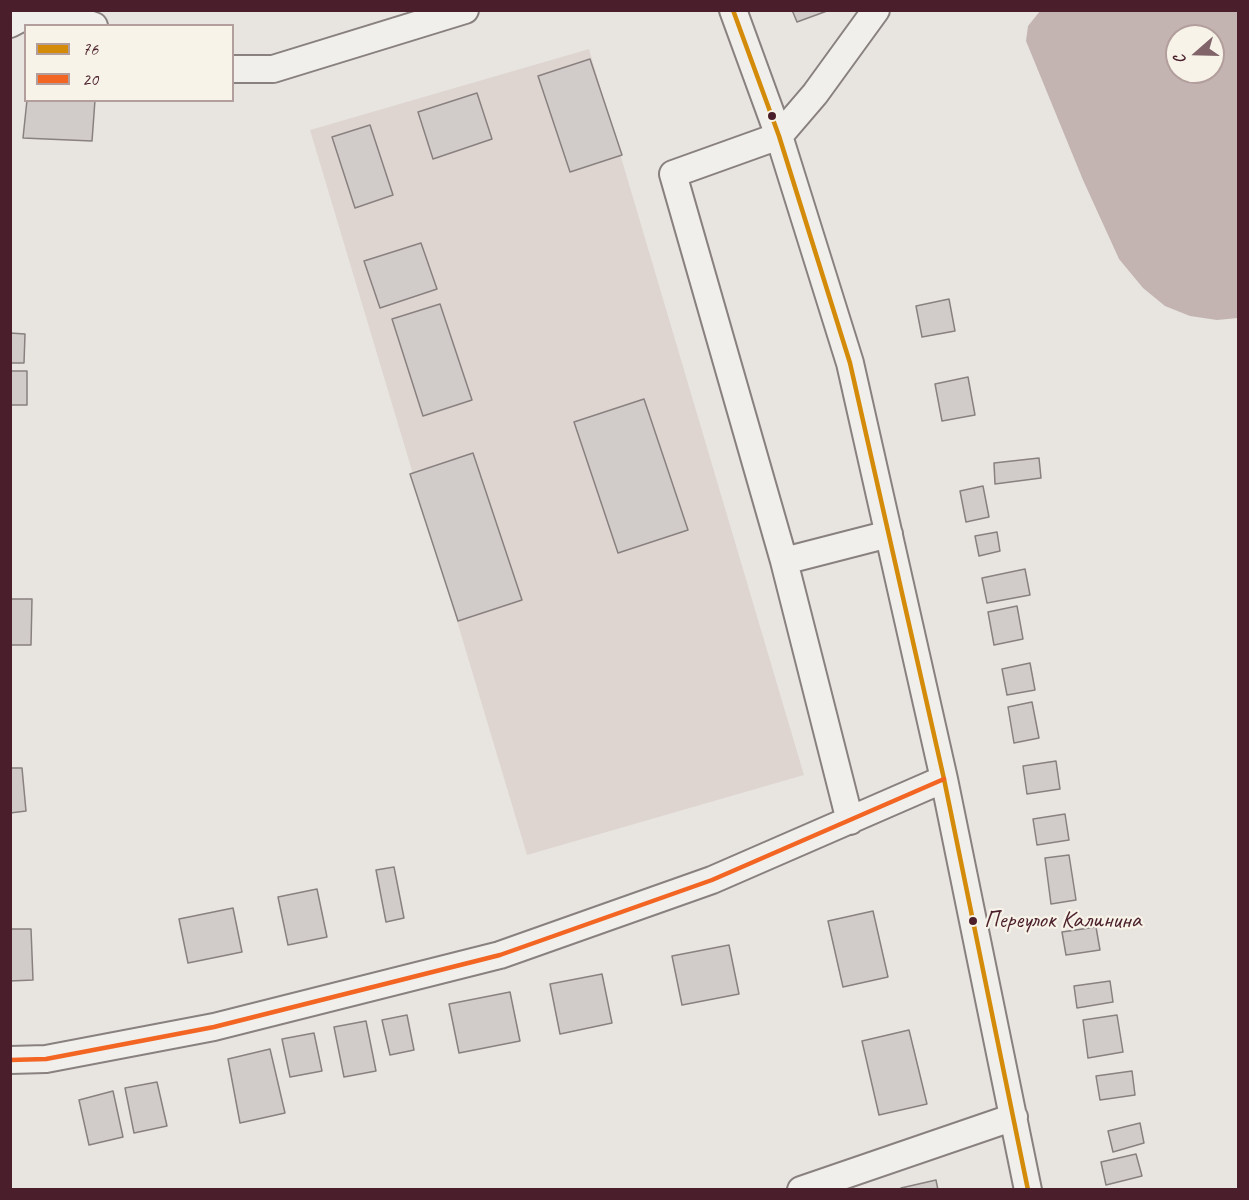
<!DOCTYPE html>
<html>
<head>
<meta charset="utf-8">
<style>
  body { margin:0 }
  #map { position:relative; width:1249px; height:1200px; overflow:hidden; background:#e8e5e0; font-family:Caveat,sans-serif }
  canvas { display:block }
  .frame { position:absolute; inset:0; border:12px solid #4a1f2b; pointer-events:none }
  .legend { position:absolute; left:24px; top:24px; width:210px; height:78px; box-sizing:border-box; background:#f7f3e8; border:2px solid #b29e9c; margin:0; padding:8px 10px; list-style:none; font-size:18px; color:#4a1f2b }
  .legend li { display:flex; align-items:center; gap:12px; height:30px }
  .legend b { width:30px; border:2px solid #b29e9c }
  .north { position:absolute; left:1165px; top:24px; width:60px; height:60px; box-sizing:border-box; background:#f7f3e8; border:2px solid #b29e9c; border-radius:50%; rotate:250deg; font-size:16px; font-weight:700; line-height:24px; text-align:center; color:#4a1f2b }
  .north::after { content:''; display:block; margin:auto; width:21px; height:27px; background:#81646a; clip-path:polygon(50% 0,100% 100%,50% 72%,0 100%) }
</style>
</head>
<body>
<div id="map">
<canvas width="1249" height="1200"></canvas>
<div class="frame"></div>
<ul class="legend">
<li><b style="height:8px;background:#d48b09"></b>76</li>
<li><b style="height:8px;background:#f26522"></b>20</li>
</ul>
<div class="north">С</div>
</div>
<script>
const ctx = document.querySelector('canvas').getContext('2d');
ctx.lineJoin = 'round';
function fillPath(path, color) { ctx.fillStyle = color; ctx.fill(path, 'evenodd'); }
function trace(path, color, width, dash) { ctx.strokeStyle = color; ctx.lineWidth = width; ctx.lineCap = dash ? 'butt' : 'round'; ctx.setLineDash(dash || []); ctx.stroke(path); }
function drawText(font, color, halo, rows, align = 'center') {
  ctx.font = font + ' Caveat,sans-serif'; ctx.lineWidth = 4.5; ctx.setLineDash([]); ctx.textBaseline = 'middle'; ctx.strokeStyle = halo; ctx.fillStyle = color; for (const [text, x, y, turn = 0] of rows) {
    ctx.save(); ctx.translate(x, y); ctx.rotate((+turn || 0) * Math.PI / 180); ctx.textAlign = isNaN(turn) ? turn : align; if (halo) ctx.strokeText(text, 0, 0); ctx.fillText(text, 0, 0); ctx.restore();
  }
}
fillPath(new Path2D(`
  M589 49 804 775 527 855 310 130Z`), '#ded5d0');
fillPath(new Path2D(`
  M1040 11H1238V318L1217 320 1190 316 1165 306 1143 288 1119 259 1083 180 1026 41 1028 26ZM1177 36H1213V72H1177Z`), '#c3b4b1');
const building = new Path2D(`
  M792 10H827V11L797 22Z
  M590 59 622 155 570 172 538 76Z
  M477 93 492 139 433 159 418 112Z
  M27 100H95L92 141 23 138Z
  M370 125 393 195 355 208 332 137Z
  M421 243 437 289 380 308 364 261Z
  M949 299 955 331 922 337 916 306Z
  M440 304 472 400 423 416 392 319Z
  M10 333 25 334 24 363H10Z
  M10 371H27V405H10Z
  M968 377 975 415 942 421 935 384Z
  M644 399 688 530 618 553 574 422Z
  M473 453 522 600 458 621 410 474Z
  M1039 458 1041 478 995 484 994 463Z
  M983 486 989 517 966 522 960 491Z
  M997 532 1000 551 979 556 975 536Z
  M1025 569 1030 595 987 603 982 578Z
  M10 599H32L31 645H10Z
  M1017 606 1023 639 994 645 988 612Z
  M1030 663 1035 690 1007 695 1002 669Z
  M1032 702 1039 738 1014 743 1008 707Z
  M1056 761 1060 789 1027 794 1023 766Z
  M10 768H22L26 811 10 813Z
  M1065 814 1069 840 1037 845 1033 819Z
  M1069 855 1076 900 1051 904 1045 858Z
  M394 867 404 918 386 922 376 870Z
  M317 889 327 937 288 945 278 897Z
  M233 908 242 952 188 963 179 919Z
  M873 911 888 977 843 987 828 921Z
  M1096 927 1100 950 1066 955 1062 932Z
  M10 929H31L33 980 10 981Z
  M729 945 739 994 682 1005 672 956Z
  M602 974 612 1023 560 1034 550 984Z
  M1110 981 1113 1002 1077 1008 1074 986Z
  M510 992 520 1041 459 1053 449 1004Z
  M407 1015 414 1050 390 1055 382 1020Z
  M1117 1015 1123 1052 1088 1058 1083 1020Z
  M366 1021 376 1071 344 1077 334 1027Z
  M909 1030 927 1104 879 1115 862 1041Z
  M314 1033 322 1071 290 1077 282 1039Z
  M270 1049 285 1113 240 1123 228 1059Z
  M1132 1071 1135 1095 1100 1100 1096 1076Z
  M157 1082 167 1126 134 1133 125 1088Z
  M113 1091 123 1137 89 1145 79 1100Z
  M1140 1123 1144 1143 1113 1152 1108 1131Z
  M1136 1154 1142 1176 1106 1185 1101 1162Z
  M936 1180 938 1190H901V1188Z`);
fillPath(building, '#d1ccc9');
trace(building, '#898080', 1.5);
const minor = new Path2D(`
  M34 10 72 18 94 26
  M733 10 779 136 850 363 944 779 1028 1190
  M876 10 815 94 779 136 673 174 784 561 889 534
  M10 24 35 11
  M232 69H273L465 10
  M784 561 850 821
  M10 1060 46 1059 214 1027 500 955 712 880 944 779
  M801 1190 1014 1117`);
trace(minor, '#898080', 30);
trace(minor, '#f0efeb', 26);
trace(new Path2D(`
  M733 10 779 136 850 363 944 779 1028 1190`), '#d48b09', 4.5);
trace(new Path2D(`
  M10 1060 46 1059 214 1027 500 955 712 880 944 779`), '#f26522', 4.5);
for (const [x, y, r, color] of [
  [772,116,5,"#4a1f2b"],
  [973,921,5,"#4a1f2b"]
]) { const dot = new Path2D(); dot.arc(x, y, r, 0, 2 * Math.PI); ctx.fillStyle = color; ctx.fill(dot); trace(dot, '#f7f3e8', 2); }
drawText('24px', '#4a1f2b', '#f7f3e8', [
  ["Переулок Калинина",984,921]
], 'left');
</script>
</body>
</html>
